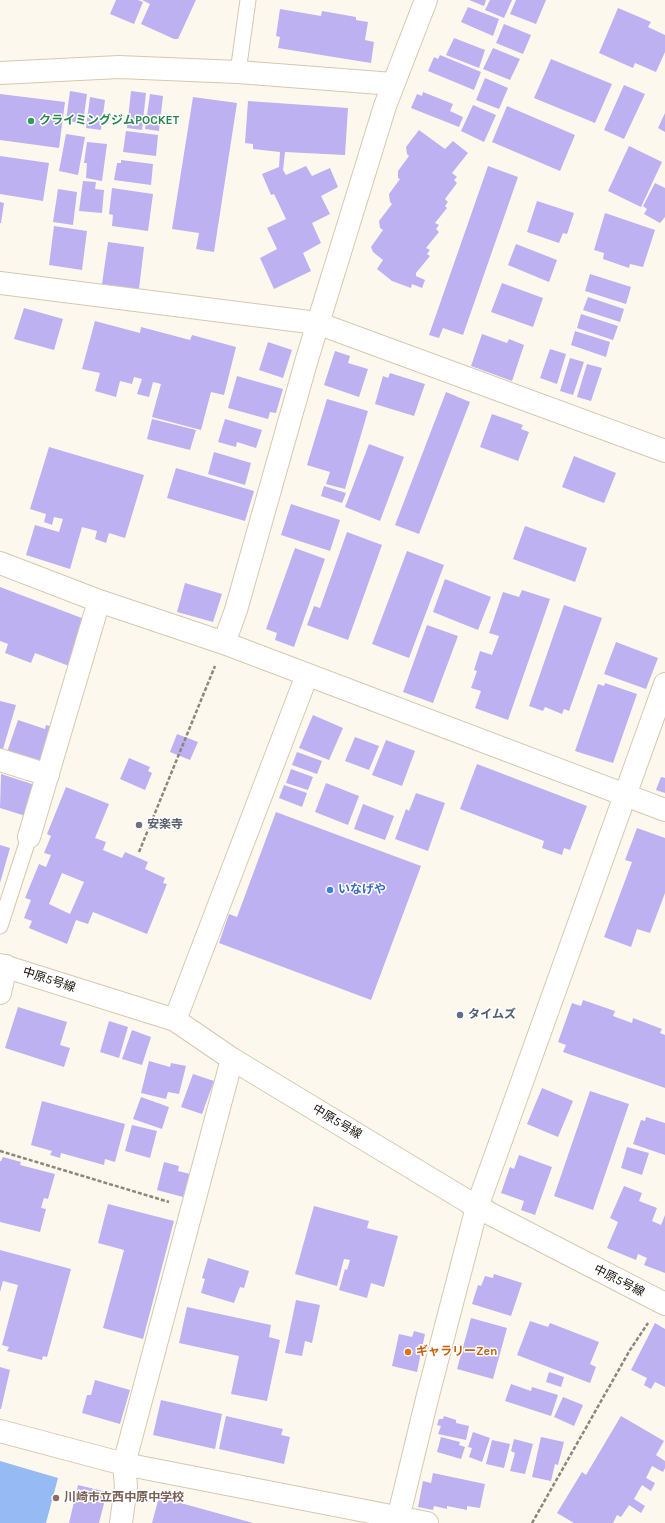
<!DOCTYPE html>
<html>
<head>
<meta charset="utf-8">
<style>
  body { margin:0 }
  canvas { display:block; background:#fdf8ed }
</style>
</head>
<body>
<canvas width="665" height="1523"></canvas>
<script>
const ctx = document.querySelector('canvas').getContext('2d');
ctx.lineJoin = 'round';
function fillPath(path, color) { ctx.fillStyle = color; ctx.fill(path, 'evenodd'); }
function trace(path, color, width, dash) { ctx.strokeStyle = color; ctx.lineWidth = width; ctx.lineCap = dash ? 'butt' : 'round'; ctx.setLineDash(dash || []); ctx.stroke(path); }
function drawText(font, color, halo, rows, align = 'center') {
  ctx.font = font + ' Karla,"Noto Sans JP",sans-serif'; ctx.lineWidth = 3; ctx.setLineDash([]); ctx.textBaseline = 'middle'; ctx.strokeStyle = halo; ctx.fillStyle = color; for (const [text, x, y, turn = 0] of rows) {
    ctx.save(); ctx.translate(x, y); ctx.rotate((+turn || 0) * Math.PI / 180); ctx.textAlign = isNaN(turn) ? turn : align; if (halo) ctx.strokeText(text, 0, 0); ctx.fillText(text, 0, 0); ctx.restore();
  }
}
fillPath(new Path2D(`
  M0 1461 58 1478 46 1523H0Z`), '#95baf4');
fillPath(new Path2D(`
  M116 0H138L143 2 134 24 110 14Z
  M142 0H196L178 39H174L141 24 150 4Z
  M469 0H486L484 6Z
  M490 0H512L504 18 485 10Z
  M516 0H546L536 24 510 14Z
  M468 7 499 19 493 36 461 22Z
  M618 8 651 22 648 27 665 35V52L656 72 635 63 633 68 599 53Z
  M280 9 321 16 322 11 356 17V20L368 22 365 40 374 42 371 63 278 48 280 37 276 36Z
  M504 24 531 35 523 54 496 43Z
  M454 38 485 50 479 68 446 55Z
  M493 48 520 59 510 80 483 69Z
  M440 55 481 72 474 90 428 71 434 57 438 59Z
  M551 59 612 84 595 123 534 98Z
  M485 78 508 88 499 109 476 100Z
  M624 85 645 94 624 139 604 130Z
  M70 91 87 94 83 123 66 121Z
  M131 91 146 93 142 130 127 128Z
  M423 92 453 104 450 111 463 117 459 127 411 108 417 94 422 96Z
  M0 94 65 102 59 148 0 140Z
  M150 94 163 96 159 131 145 129Z
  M90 97 105 100 101 130 86 128Z
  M193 97 237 103 214 252 196 249 199 233 172 229Z
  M248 101 348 108 345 155 285 152 283 170 286 175 306 166 312 176 330 168 338 187 321 196 330 214 312 223 321 243 303 253 311 271 274 289 260 258 277 249 267 228 286 219 274 194 271 195 262 174 279 167 280 152 253 149V144L245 143Z
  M473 105 496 115 484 142 461 131Z
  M507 106 575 135 560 171 492 142Z
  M665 113V132L658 128Z
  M419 130 445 149 453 141 468 153 452 173 457 177 454 180 457 183 445 199 448 202 445 206 447 208 435 223 439 225 436 229 439 232 426 248 430 250 427 254 430 256 416 273V276L425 280 422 288 412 284 411 288 392 281 377 269 383 260 373 252 371 247 383 230 380 228 379 221 392 204 390 202 389 194 400 179 398 178V171L409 156 407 154 406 147Z
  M126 131 158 135 156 156 123 152Z
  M66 134 85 137 78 175 59 171Z
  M87 142 107 144 102 181 86 178 87 163H84Z
  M629 146 662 162 641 207 608 191Z
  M0 156 49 163 43 201 0 194Z
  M121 160 153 164 151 185 114 180 117 163H121Z
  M488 166 518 177 463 335 443 328 439 338 429 335Z
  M83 181 96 182 95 189 104 190 102 213 79 211Z
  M655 183 665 188V217L660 223 644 214 647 209 643 206Z
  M112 188 153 194 148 231 112 226 113 215 109 214Z
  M58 189 77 192 73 225 53 222Z
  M537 201 574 213 567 234 563 233 559 243 527 232Z
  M0 202 4 203 1 223H0Z
  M605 213 655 230 643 267 630 264 629 268 603 259 604 253 594 250Z
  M54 226 87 231 82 270 49 265Z
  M108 242 144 247 139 289 102 284Z
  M516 244 557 260 549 282 508 265Z
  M590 274 631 287 626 304 585 291Z
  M502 283 543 298 533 327 491 312Z
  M588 297 624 309 620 322 583 310Z
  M24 308 63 319 54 350 14 339Z
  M581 314 618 326 613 340 577 328Z
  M95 321 140 333 141 327 190 340 192 335 236 347 224 395 211 392 201 430 152 417 161 384 153 382 149 397 137 394 142 379 134 377 132 384 120 381 116 397 95 391 100 373 82 369Z
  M575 331 610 342 606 357 571 345Z
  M482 334 507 343 509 339 524 345 512 381 471 366Z
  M268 342 292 350 283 378 259 370Z
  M550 349 566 354 557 384 540 378Z
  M335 351 350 356 348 363 368 369 359 397 324 385Z
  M570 358 584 362 573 395 560 391Z
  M587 364 602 368 591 401 577 397Z
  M390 373 425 384 414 416 375 404 383 376 388 378Z
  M237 376 283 389 276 413 270 412 268 419 228 408Z
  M446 392 470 402 419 534 395 525Z
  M327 399 368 411 345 489 326 484 330 472 307 465Z
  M492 414 523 425 521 429 529 432 518 461 480 447Z
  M152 419 196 430 190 450 147 439Z
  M225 419 262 430 256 448 237 442 236 447 218 442Z
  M369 444 404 457 380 521 345 507Z
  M49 447 144 475 125 538 109 533 106 543 95 539 97 531 82 527 70 569 26 555 35 525 59 532 63 519 54 517 52 525 44 522 46 514 30 509Z
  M214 452 251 463 245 485 208 474Z
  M574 456 616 473 604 503 562 487Z
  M176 468 254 491 245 521 167 498Z
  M324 486 346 493 342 503 321 496Z
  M291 504 340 520 330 551 281 535Z
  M525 526 587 548 575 582 513 559Z
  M347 532 382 545 348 640 307 625 314 606 320 608Z
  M295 548 325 559 294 647 275 640 277 633 266 629Z
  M407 551 444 565 409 658 372 644Z
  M445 579 491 597 478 630 433 612Z
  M185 583 222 594 213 622 177 612Z
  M0 587 87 620 69 666 35 653 31 663 5 653 8 644 0 641Z
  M522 590 550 599 508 720 475 708 481 691 471 688 477 671 474 670 480 651 492 655 499 636 489 633 503 592 519 597Z
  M564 605 602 618 569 711 564 709 562 714 545 707 543 711 529 706Z
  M427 625 458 636 433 703 403 692Z
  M616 642 658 658 646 689 604 674Z
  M605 683 637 694 613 763 575 751 598 684 604 686Z
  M0 701 16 705 3 749 0 748Z
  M313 715 343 728 329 760 299 748Z
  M18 720 45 729 46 725 57 728 46 765 7 752Z
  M177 734 198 742 190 760 170 752Z
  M355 737 379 746 369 770 345 761Z
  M386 740 415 751 402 786 372 775Z
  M297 752 322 761 317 774 292 765Z
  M129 758 150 767 148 771 152 773 145 790 120 779Z
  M477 764 587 806 570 850 564 848 562 855 542 848 544 841 460 809Z
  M291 769 313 777 308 790 286 783Z
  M1 774 35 785 32 818 0 808Z
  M661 777 665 778V793L656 790Z
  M326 783 359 796 348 825 315 812Z
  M284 785 307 793 302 807 279 798Z
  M66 787 109 804 95 838 106 842 103 850 122 858 125 852 148 862 145 869 165 878 163 883 167 884 147 934 93 912 88 924 76 920 67 944 29 928 32 921 24 918 31 900 25 898 39 864 46 867 51 855 44 853 51 836 47 834ZM62 873 84 882 70 914 49 904Z
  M416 793 445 803 428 851 395 839 406 809 409 811Z
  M363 804 394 816 385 840 354 829Z
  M276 812 421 866 371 1000 219 943 229 914 237 917Z
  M637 828 665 838V893L650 933 637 929 631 947 604 937 632 862 625 860Z
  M0 845 10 848 0 883Z
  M583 1000 615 1011 613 1016 632 1023 633 1018 662 1029 660 1033 665 1035V1088L563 1052 566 1045 558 1042 572 1003 581 1006Z
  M18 1007 67 1022 60 1045 70 1048 64 1067 5 1048Z
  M109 1021 128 1027 119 1058 100 1052Z
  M132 1030 151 1037 142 1065 122 1059Z
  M149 1061 170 1067 171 1063 186 1066 179 1094 168 1092 166 1099 141 1093Z
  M193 1074 214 1081 202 1114 181 1107Z
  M542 1088 573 1101 558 1137 527 1124Z
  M590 1091 629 1104 593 1210 554 1196Z
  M141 1097 169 1107 162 1129 133 1119Z
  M42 1101 125 1124 115 1162 105 1159 104 1165 61 1153 60 1158 50 1155 52 1151 31 1145Z
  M646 1117 665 1123V1155L633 1144 641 1120 645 1121Z
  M132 1125 157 1131 150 1158 125 1151Z
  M627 1147 649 1153 642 1175 621 1168Z
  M519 1155 552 1167 535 1215 521 1210 524 1201 501 1193 510 1167 514 1169Z
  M3 1157 21 1162 20 1165 55 1174 48 1199 44 1198 41 1208 46 1209 40 1232 0 1222V1161H1Z
  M164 1162 179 1166 178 1171 190 1174 183 1197 157 1190Z
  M624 1186 642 1193 639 1201 657 1208 652 1221 661 1225 665 1215V1273L644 1265 647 1258 638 1254 636 1260 607 1248 618 1222 610 1218Z
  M108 1204 174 1221 143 1339 103 1328 124 1250 98 1243Z
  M314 1206 369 1221 367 1228 398 1236 384 1287 371 1283 367 1298 339 1290 345 1269 347 1270 350 1260 344 1259 337 1286 295 1274Z
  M0 1250 71 1269 47 1357 43 1356 42 1360 7 1351 9 1347 2 1345 18 1285 3 1281 0 1292Z
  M208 1258 249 1271 244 1288 240 1287 234 1303 201 1293 205 1279 202 1278Z
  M494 1274 522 1283 511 1316 472 1304 478 1285 481 1286 485 1276 493 1278Z
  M296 1300 320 1305 312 1343 305 1341 302 1356 285 1353Z
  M187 1307 271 1325 269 1337 280 1340 267 1401 231 1394 239 1356 179 1343Z
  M471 1318 507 1328 493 1379 457 1369Z
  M530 1321 548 1327 550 1323 599 1342 590 1364 596 1367 590 1383 517 1355Z
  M655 1323 665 1329V1387L655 1382 651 1389 644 1385 647 1378 631 1370Z
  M414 1331 425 1334 417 1372 392 1366 399 1334 412 1337Z
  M0 1367 10 1370 1 1409H0Z
  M549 1372 564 1377 561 1387 546 1382Z
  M95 1380 130 1390 120 1424 82 1413 87 1395H91Z
  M511 1384 531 1391 532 1387 558 1395 551 1416 505 1401Z
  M563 1397 583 1405 574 1426 554 1417Z
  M161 1400 222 1414 215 1449 153 1435Z
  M226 1416 283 1429 281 1435 290 1437 284 1464 219 1449Z
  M444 1416 456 1420V1423L469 1426 466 1440 438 1434 441 1426 437 1425 439 1419H443Z
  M621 1416 664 1441 656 1455 665 1461V1468L663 1472 652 1466 646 1478 655 1483 651 1491 642 1485 634 1499 645 1506 641 1513 629 1505 621 1517 617 1515 613 1523H574L557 1513 582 1472 586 1475Z
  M473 1432 490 1438 482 1462 469 1457 472 1448 468 1447Z
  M441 1437 460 1442 459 1445 465 1447 461 1459 437 1452Z
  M541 1437 564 1442 558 1465 555 1464 551 1481 532 1477Z
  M514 1439 533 1444 525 1474 510 1471 515 1453 511 1451Z
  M492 1440 510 1444 504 1468 486 1464Z
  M433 1473 485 1484 480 1508 467 1506V1510L447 1506V1509L434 1506 433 1510 418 1507 423 1481 431 1483Z
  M78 1485 107 1492 99 1523H69Z
  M159 1497 253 1523H152Z`), '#bdb1f2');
const lane = new Path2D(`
  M238 72 248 0
  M0 926 29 837`);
const street = new Path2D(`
  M0 73 119 67 238 72 393 84
  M0 283 317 323 665 451
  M0 563 99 601 224 643 665 810
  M224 643 236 610 307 359 385 106 426 0
  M0 760 48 775
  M29 837 99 601
  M0 965 175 1020 232 1059 477 1207 665 1304
  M0 993 6 966
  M175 1020 307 675
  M0 1431 124 1464 427 1523
  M121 1523 126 1486 124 1464 232 1059
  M397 1523 427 1399 477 1207 665 684`);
trace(lane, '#d5c8b0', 17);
trace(street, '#d5c8b0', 24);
trace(new Path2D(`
  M139 852 215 666
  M0 1151 169 1202
  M532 1523 630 1350 648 1323`), '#8b877d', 2.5, [4, 2]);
trace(lane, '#fff', 15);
trace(street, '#fff', 22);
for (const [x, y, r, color] of [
  [31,121,4,"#2e9e5b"],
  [139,825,4,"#6b7280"],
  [330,890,4,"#3f7fe0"],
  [460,1015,4,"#5c6f8a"],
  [408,1352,4,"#e8710a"],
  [56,1498,4,"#8d6e63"]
]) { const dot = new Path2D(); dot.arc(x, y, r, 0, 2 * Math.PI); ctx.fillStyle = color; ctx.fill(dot); trace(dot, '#fff', 1.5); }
drawText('bold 12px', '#27864d', '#fff', [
  ["クライミングジムPOCKET",39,121]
], 'left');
drawText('bold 12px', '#5b616d', '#fff', [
  ["安楽寺",147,825]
], 'left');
drawText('bold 12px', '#366cbe', '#fff', [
  ["いなげや",338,890]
], 'left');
drawText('12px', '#130f07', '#fff', [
  ["中原5号線",49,980,18],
  ["中原5号線",337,1122,31],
  ["中原5号線",619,1281,27]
]);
drawText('bold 12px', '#4e5e75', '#fff', [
  ["タイムズ",468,1015]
], 'left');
drawText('bold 12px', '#c56008', '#fff', [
  ["ギャラリーZen",416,1352]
], 'left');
drawText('bold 12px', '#785e54', '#fff', [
  ["川崎市立西中原中学校",64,1498]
], 'left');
</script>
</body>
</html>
